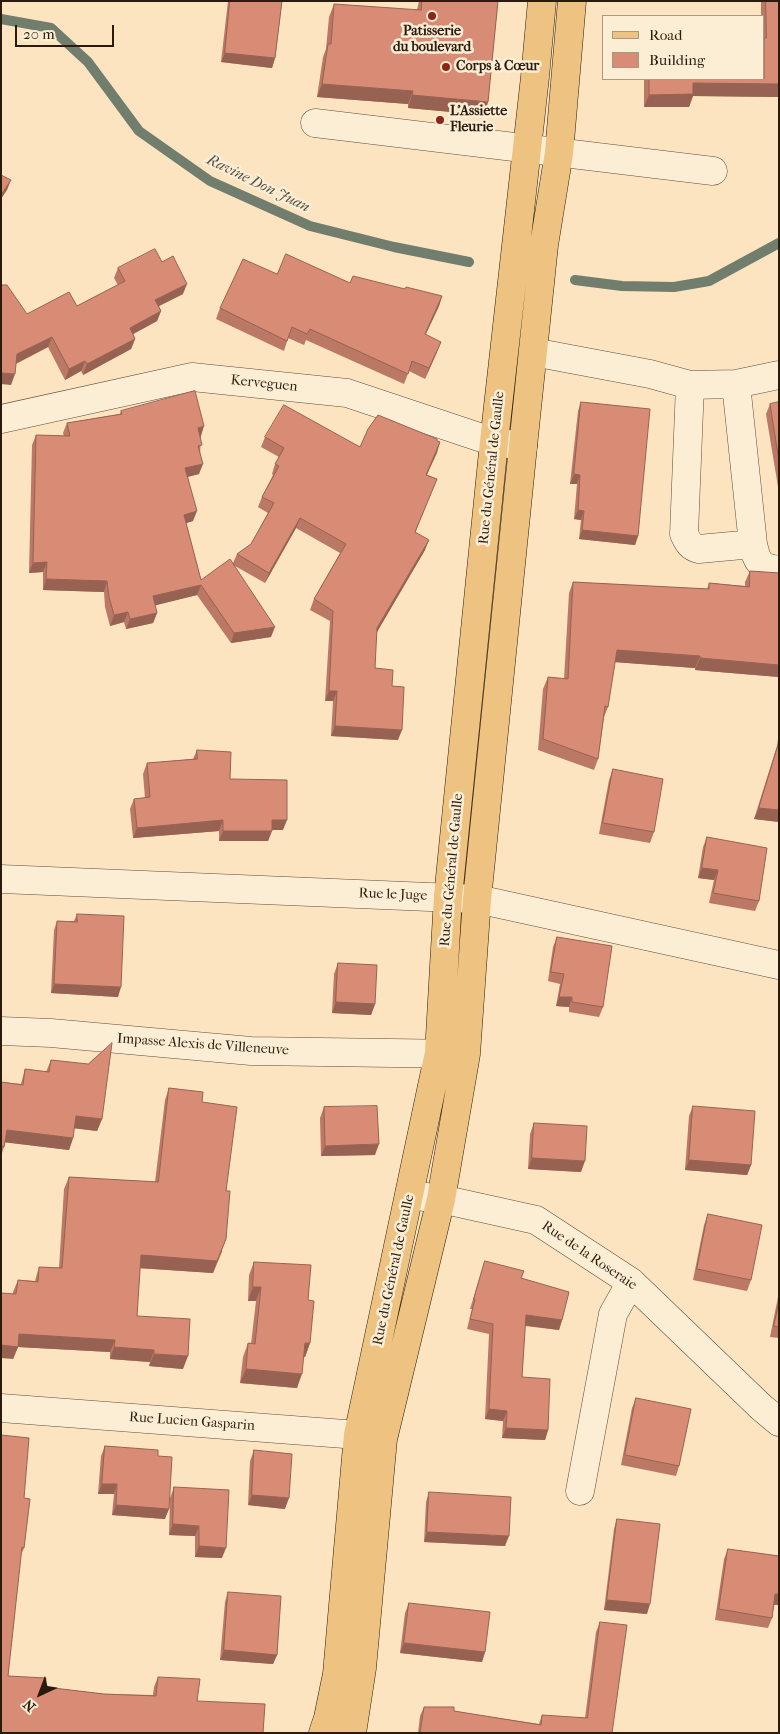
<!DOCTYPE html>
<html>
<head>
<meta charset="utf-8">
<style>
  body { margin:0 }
  #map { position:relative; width:780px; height:1734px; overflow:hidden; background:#fbe4bf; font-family:"IM FELL French Canon",serif }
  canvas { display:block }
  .frame { position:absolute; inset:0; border:2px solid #2b1b0c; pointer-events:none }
  .legend { position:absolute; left:602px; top:15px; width:162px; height:65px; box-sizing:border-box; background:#fcedd5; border:1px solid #a89985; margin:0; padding:6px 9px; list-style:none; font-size:15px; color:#2b1b0c }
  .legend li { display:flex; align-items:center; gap:10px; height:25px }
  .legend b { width:25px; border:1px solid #a89985 }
  .north { position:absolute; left:15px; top:1669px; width:50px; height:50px; -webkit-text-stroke:4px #fcedd5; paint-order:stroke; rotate:223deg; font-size:14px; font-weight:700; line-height:20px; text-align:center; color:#2b1b0c }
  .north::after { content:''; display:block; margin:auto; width:18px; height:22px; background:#2b1b0c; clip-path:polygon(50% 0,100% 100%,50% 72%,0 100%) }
  .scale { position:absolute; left:15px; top:25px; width:99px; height:22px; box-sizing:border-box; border:2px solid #2b1b0c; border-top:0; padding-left:6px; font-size:15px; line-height:18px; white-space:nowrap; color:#2b1b0c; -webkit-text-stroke:4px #fcedd5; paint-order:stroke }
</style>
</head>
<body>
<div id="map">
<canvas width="780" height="1734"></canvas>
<div class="frame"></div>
<ul class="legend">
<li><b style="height:6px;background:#eec280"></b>Road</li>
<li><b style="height:14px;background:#d88c75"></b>Building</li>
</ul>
<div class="north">N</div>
<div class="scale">20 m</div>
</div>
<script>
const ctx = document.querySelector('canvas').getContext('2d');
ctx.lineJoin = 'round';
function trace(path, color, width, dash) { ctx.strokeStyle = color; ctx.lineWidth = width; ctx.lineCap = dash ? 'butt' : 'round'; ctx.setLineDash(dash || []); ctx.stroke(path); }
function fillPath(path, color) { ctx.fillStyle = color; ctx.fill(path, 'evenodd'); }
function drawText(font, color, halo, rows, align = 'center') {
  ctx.font = font + ' "IM FELL French Canon",serif'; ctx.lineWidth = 5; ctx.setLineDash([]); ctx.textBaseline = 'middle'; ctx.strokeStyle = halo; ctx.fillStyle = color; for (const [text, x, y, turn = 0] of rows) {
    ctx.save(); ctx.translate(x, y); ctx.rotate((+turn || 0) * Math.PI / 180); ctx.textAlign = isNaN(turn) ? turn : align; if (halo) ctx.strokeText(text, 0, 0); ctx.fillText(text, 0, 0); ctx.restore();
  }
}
trace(new Path2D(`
  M1 19 51 28 88 62 139 131 210 181 310 226 394 247 469 262
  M575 280 622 286 674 287 709 281 779 243`), '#717d6d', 10);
const minor = new Path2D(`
  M315 123 713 171
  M533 352 650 374 690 385 736 384 779 375
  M736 384 753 544C757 562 759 567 779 570
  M690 385 684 534C688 542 690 547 699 549L753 544
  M1 419 192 377 347 393 494 442 523 446
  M1 879 477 899 779 965
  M1 1031 51 1033 251 1051 462 1054
  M410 1195 441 1199 536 1220 631 1282 761 1407 779 1422
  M1 1408 358 1435 382 1438
  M580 1491 613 1314 631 1282`);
const major = new Path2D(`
  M323 1733 328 1718 337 1674 358 1435 439 1053 448 897 494 442 535 77 542 1
  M352 1733 362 1668 383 1439 441 1199 466 1054 477 899 523 446 544 245 559 153 572 1`);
trace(minor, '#5f4d39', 29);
trace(major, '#2b1b0c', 29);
trace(minor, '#fcedd5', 28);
trace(major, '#eec280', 28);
fillPath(new Path2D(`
  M228 1H282L275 58 272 68 221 62Z
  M419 1H498L488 102 484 115 408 108V104L317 97 323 57 326 49 329 17 334 4 417 10Z
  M761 1H779V97L693 96 689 107H644V79H764V16H761Z
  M162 262 183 294 159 306 161 311 157 321 133 334 135 339 131 349 83 375 81 371 65 380 48 347 16 364 11 385 27 314 77 306 118 285 114 278 118 268Z
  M277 274 350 283 405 289 442 296 439 306 426 334 437 352 425 379 409 371 404 384 306 340 304 345 288 338 284 351 216 319 220 308Z
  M581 402 638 536 635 545 579 539 581 520 574 519 577 484H570L578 411Z
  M779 402V493L766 414 770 404Z
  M121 411 201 436 199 474 188 477 193 521 186 523 201 580 233 563 237 554 251 544 268 513 258 507 262 497 273 475 272 474 275 464 279 457 261 447 265 437 360 447 437 441 440 442 427 475 437 479 415 533 425 550 376 633 375 668 392 686 398 740 331 736 333 701H325L330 621 310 610 314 599 340 553 296 528 265 583 235 566 271 637 231 643 197 595 155 605 157 613 153 623 126 629 124 622 110 626 105 607 104 592 43 590V572L29 573 32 445 36 435 64 436 63 433 67 423 120 414Z
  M750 571 779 573V677L695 670V668L615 662 608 707 604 717 598 759 594 770 538 750 543 689 548 677 564 679 569 593 573 582 707 589 709 583 745 586V582Z
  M779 732V822L754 819 777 746Z
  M197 750 230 779 283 830H272L268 841H219V831L133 838 130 809 134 799 145 798 143 774 147 763 193 759Z
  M613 769 654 832 650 843 599 834 609 780Z
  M707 837 759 901 755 911 709 903 714 880 698 878 703 847Z
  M77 914 118 997 51 993 54 930 57 921H74Z
  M557 937 603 1007 599 1017 569 1012V1007L556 1006 560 984 548 981 553 947Z
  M338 963 375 1004 371 1015 332 1013 334 974Z
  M51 1060 102 1119 97 1131 74 1128 73 1138 69 1150 5 1142 4 1147 1 1156V1082L21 1084 25 1069 46 1072Z
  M169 1088 202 1102 226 1191 222 1252 213 1273 140 1268 137 1316 183 1369 149 1366 150 1362 110 1359V1352L18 1347 13 1359V1292L18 1280 35 1281 39 1267 59 1268 64 1189 69 1177 155 1182 165 1100Z
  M693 1106 751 1165 747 1175 685 1170 689 1116Z
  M324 1107 375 1155 321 1156 320 1118Z
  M534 1123 581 1172 528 1169 530 1134Z
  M708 1214 751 1280 747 1291 693 1280 704 1225Z
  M485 1261 521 1278 562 1320 559 1330 525 1326 522 1377 548 1430 545 1440 502 1438 503 1421 485 1419 489 1334 467 1329 472 1309H470Z
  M254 1262 308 1300 310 1343 305 1357H303L297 1388 240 1383 243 1357 248 1343 251 1344 256 1301H248L249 1275Z
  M779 1292V1338L770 1337Z
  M636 1398 679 1466 676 1476 621 1465 632 1408Z
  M105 1446 158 1456 165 1519 112 1515 114 1494H98L101 1456Z
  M254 1450 285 1509 248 1505 250 1461Z
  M174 1487 222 1558 195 1557V1536L169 1535 170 1498Z
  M429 1492 505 1546 424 1542 426 1502Z
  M24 1498V1548L21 1555 8 1676 45 1687 104 1694 153 1695 154 1687 158 1677 197 1701 1 1733Z
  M617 1519 647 1614 604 1610 614 1529Z
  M728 1549 779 1556V1605H774L772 1618 768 1628 715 1620 724 1559Z
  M228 1592 277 1655 273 1664 220 1660 225 1602Z
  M409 1603 485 1652 482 1662 400 1653 405 1613Z
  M600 1622 612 1733H418L420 1716 424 1707 539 1724 542 1715 585 1718 596 1632Z`), '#ba7865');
fillPath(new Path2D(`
  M225 53 275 58 272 68 221 62Z
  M693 83 779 84V97L693 96 689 107H644L649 95Z
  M322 84 413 91 408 104 317 97Z
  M412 95 488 102 484 115 408 108Z
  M11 180 7 190 1 199V195Z
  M187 284 183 294 151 310 155 300Z
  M442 296 439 306 421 344 425 334Z
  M161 311 157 321 126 338 130 328Z
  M52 337 48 347 13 365 17 354Z
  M135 339 131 349 83 375 87 364Z
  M441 342 437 352 425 379 429 368Z
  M85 361 81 371 65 380 69 369Z
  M2 373 15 374 11 385 1 384Z
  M204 426 201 436 194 438 198 428Z
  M440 442 437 453 422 485 426 475Z
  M203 464 199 474 182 478 185 468Z
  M574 474 580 475 577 484H570Z
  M578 510 584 511 581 520 574 519Z
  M197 511 193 521 180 525 184 515Z
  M300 518 296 528 265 583 269 573Z
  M582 530 638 536 635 545 579 539Z
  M429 540 425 550 373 639 377 628Z
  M47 562 43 572 29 573 33 563Z
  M46 579 107 581 104 592 43 590Z
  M201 585 197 595 149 607 153 596Z
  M128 612 124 622 110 626 114 615Z
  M157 613 153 623 126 629 130 619Z
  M275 627 271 637 231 643 234 633Z
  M617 650 700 656 695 668 613 662Z
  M700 658 779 665V677L695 670Z
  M329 691H337L333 701H325Z
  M335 726 402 730 398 740 331 736Z
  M759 808 779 810V822L754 819Z
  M223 820 219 831 133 838 137 828Z
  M272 820H287L283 830H268Z
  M223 831H272L268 841H219Z
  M702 868 718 870 714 880 698 878Z
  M54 984 121 987 118 997 51 993Z
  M559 997H572L569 1007 556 1006Z
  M336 1002 375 1004 371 1015 332 1013Z
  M76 1116 102 1119 97 1131 72 1128Z
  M7 1130 73 1138 69 1150 2 1142Z
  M379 1144 375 1155 321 1156 325 1146Z
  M532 1158 585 1161 581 1172 528 1169Z
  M689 1160 751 1165 747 1175 685 1170Z
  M226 1239 213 1273 136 1268 141 1255Z
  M253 1287H261L256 1301H248Z
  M526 1315 562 1320 559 1330 522 1325Z
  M19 1334 115 1340 110 1352 18 1347 13 1359 1 1358V1345Z
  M305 1343H310L305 1357H299Z
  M114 1347 154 1350 150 1362 110 1359Z
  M154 1354 188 1356 183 1369 149 1366Z
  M246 1369 302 1374 297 1388 240 1383Z
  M489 1409 507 1411 503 1421 485 1419Z
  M506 1428 548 1430 545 1440 502 1438Z
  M102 1484H117L114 1494H98Z
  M252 1495 289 1498 285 1509 248 1505Z
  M116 1505 169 1509 165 1519 112 1515Z
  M173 1524 199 1526 195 1536 169 1535Z
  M427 1532 509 1536 505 1546 424 1542Z
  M199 1546 226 1548 222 1558 195 1557Z
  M775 1594H779V1605L772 1604Z
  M607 1600 650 1604 647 1614 604 1610Z
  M404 1643 485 1652 482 1662 400 1653Z
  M224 1650 277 1655 273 1664 220 1660Z`), '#976252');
const building = new Path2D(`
  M230 1H282L275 58 225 53Z
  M422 1H498L488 102 412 95 413 91 322 84 328 44H331L334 4 421 10Z
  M766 1H779V84L693 83V94L649 95V79H764V38H766Z
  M1 175 11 180 1 195Z
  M155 249 162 262 173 256 187 284 155 300 161 311 130 328 135 339 87 364 85 361 69 369 52 337 17 354 15 374 2 373 1 376V285H7L27 314 69 292 77 306 125 281 118 268Z
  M286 254 350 283 353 276 405 289 406 287 442 296 425 334 441 342 429 368 412 361 408 374 310 329 307 334 292 327 287 341 220 308 243 259 277 274Z
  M195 391 204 426 198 428 202 445 198 446 203 464 185 468 197 511 184 515 201 580 230 559 275 627 234 633 201 585 153 596 157 613 130 619 128 612 114 615 109 597 107 581 46 579 47 562 33 563 36 435 70 436 67 423 122 414 121 411Z
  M581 402 650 409 638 536 582 530 584 511 578 510 580 475 574 474Z
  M779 402V461L770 404Z
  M284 405 360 447 368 429 378 415 437 439V441L440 442 426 475 437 479 415 532 429 540 377 628 375 668 393 670 392 686 404 687 402 730 335 726 337 691H329L333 611 314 599 346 544 300 518 269 573 237 554 251 544 274 503 262 497 279 466 275 464 284 448 265 437Z
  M750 571 779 573V665L700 658V656L617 650 608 707 605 706 598 759 543 739 548 677 568 679 573 582 709 589V583L749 587Z
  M779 742V810L759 808Z
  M197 750 231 752 230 779 287 780V820H272V831H223V820L137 828 134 799 150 797 147 763 197 759Z
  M613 769 663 779 654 832 603 823Z
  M707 837 767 848 759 901 713 893 718 870 702 868Z
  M77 914 124 916 121 987 54 984 57 921 77 922Z
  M557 937 612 946 603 1007 572 1002V997H559L564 974 551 972Z
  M338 963 377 965 375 1004 336 1002Z
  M112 1043 102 1119 76 1116 73 1138 7 1130 4 1147 1 1146V1082L23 1085 25 1069 49 1072 51 1060 88 1064Z
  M169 1088 203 1092 202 1102 237 1107 226 1191H230L226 1239 217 1261 141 1255 137 1316 190 1319 188 1356 154 1354V1350L114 1347 115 1340 19 1334 18 1347 1 1345V1293L16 1294 18 1280 38 1282 39 1267 62 1268 69 1177 158 1182Z
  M377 1106 379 1144 325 1146 324 1107Z
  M693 1106 755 1111 751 1165 689 1160Z
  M534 1123 587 1126 585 1161 532 1158Z
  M708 1214 762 1225 751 1280 697 1269Z
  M485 1261 524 1271 521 1278 569 1292 562 1320 526 1315 522 1377 550 1379 548 1430 506 1428 507 1411 489 1409 493 1324 470 1319 475 1299H474Z
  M254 1262 311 1265 308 1300 314 1301 310 1343H305L302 1374 246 1369 248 1343 255 1344 261 1287H253Z
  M779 1302V1327L774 1326Z
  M636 1398 691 1409 679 1466 625 1455Z
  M1 1435 29 1438 24 1498 30 1499 24 1548 22 1547 8 1676 46 1678 45 1687 104 1694 156 1696 158 1677 200 1679 197 1701 265 1704 263 1733H1Z
  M105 1446 158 1450V1456L172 1457 169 1509 116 1505 117 1484H102Z
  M254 1450 292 1454 289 1498 252 1495Z
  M174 1487 229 1490 226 1548 199 1546V1526L173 1524Z
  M429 1492 511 1497 509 1536 427 1532Z
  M617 1519 660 1524 650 1604 607 1600Z
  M728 1549 779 1556V1594H775L772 1618 719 1609Z
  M228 1592 281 1596 277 1655 224 1650Z
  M409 1603 490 1612 485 1652 404 1643Z
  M600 1622 627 1625 612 1733H420L424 1707H454V1711L541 1725 542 1715 587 1718Z`);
fillPath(building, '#d88c75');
trace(building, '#976252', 1);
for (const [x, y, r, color] of [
  [432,16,5,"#8f2418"],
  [446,67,5,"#8f2418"],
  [440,120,5,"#8f2418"]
]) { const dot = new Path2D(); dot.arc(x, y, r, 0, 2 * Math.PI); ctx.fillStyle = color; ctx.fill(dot); trace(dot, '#fcedd5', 2); }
drawText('bold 14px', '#2b1b0c', '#fcedd5', [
  ["Patisserie",432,32,"center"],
  ["du boulevard",432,48,"center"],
  ["Corps à Cœur",456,67],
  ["L'Assiette",450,112],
  ["Fleurie",450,128]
], 'left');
drawText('14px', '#2b1b0c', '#fcedd5', [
  ["Kerveguen",264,384,6],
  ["Rue du Général de Gaulle",492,468,-84],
  ["Rue du Général de Gaulle",452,870,-85],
  ["Rue le Juge",393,895,2],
  ["Impasse Alexis de Villeneuve",203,1045,4],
  ["Rue de la Roseraie",589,1256,34],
  ["Rue du Général de Gaulle",394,1270,-78],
  ["Rue Lucien Gasparin",192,1422,4]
]);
drawText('italic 15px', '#545445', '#fcedd5', [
  ["Ravine Don Juan",258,184,26]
]);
</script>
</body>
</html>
